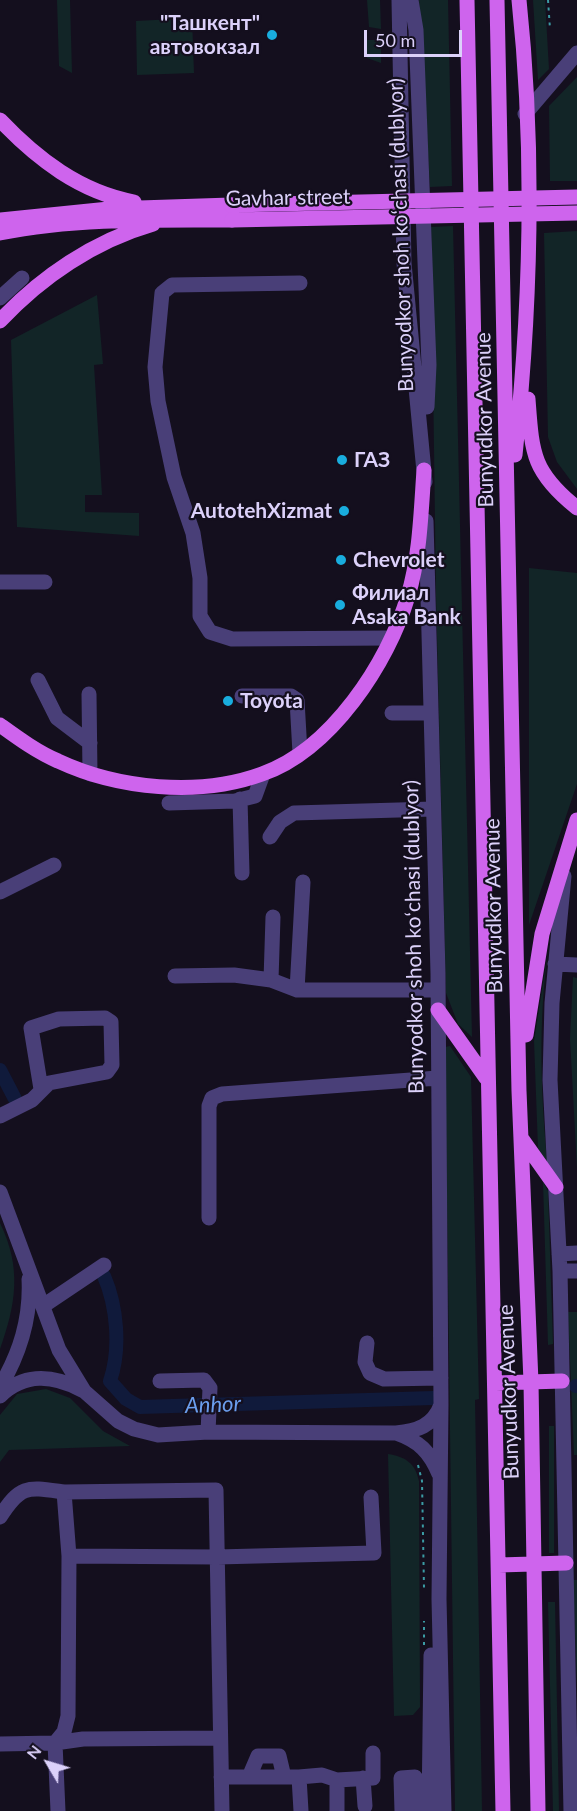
<!DOCTYPE html>
<html>
<head>
<meta charset="utf-8">
<style>
  body { margin:0 }
  #map { position:relative; width:577px; height:1811px; overflow:hidden; background:#140f1e; font-family:Lato,sans-serif }
  canvas { display:block }
  .north { position:absolute; left:18px; top:1733px; width:60px; height:60px; -webkit-text-stroke:4px #140f1e; paint-order:stroke; rotate:308deg; font-size:16px; font-weight:700; line-height:24px; text-align:center; color:#dcd1fa }
  .north::after { content:''; display:block; margin:auto; width:21px; height:27px; background:#dcd1fa; clip-path:polygon(50% 0,100% 100%,50% 72%,0 100%) }
  .scale { position:absolute; left:364px; top:30px; width:98px; height:27px; box-sizing:border-box; border:3px solid #dcd1fa; border-top:0; padding-left:8px; font-size:18px; line-height:21px; white-space:nowrap; color:#dcd1fa; -webkit-text-stroke:4px #140f1e; paint-order:stroke }
</style>
</head>
<body>
<div id="map">
<canvas width="577" height="1811"></canvas>
<div class="north">N</div>
<div class="scale">50 m</div>
</div>
<script>
const ctx = document.querySelector('canvas').getContext('2d');
ctx.lineJoin = 'round';
function fillPath(path, color) { ctx.fillStyle = color; ctx.fill(path, 'evenodd'); }
function trace(path, color, width, dash) { ctx.strokeStyle = color; ctx.lineWidth = width; ctx.lineCap = dash ? 'butt' : 'round'; ctx.setLineDash(dash || []); ctx.stroke(path); }
function drawText(font, color, halo, rows, align = 'center') {
  ctx.font = font + ' Lato,sans-serif'; ctx.lineWidth = 4.5; ctx.setLineDash([]); ctx.textBaseline = 'middle'; ctx.strokeStyle = halo; ctx.fillStyle = color; for (const [text, x, y, turn = 0] of rows) {
    ctx.save(); ctx.translate(x, y); ctx.rotate((+turn || 0) * Math.PI / 180); ctx.textAlign = isNaN(turn) ? turn : align; if (halo) ctx.strokeText(text, 0, 0); ctx.fillText(text, 0, 0); ctx.restore();
  }
}
fillPath(new Path2D(`
  M57 0H70L72 73 59 66Z
  M367 0H380L381 29 369 27Z
  M419 0H448L452 186 430 187Z
  M533 0H545L549 69 538 80Z
  M192 18 194 73 137 75 136 21Z
  M367 40H381V63L367 58Z
  M577 77V181H550L549 106Z
  M453 226 472 1037 458 1024 446 993 436 596 431 227Z
  M577 231V489L557 462 548 437 544 233Z
  M97 295 103 364 94 365 102 495H85V512L139 513V536L17 527 11 340Z
  M529 568 577 573V784L529 925Z
  M551 932C538 1009 540 1082 547 1160L545 1161 538 1148 534 1041Z
  M573 977 577 978V1168L570 1039Z
  M450 1046 471 1077 479 1399 475 1400 482 1811H455L445 1047Z
  M543 1182 548 1191 553 1344 548 1345Z
  M0 1223C22 1268 16 1304 0 1349Z
  M568 1312H577V1455H574Z
  M46 1389 70 1398 103 1431 130 1446 9 1450 0 1462V1415L17 1394Z
  M549 1426H554V1553H549Z
  M388 1454C406 1457 415 1463 419 1481L420 1707 413 1715 394 1716Z
  M573 1580H577V1685Z
  M548 1602H555L559 1811H553Z`), '#122527');
trace(new Path2D(`
  M0 1070 15 1099
  M104 1276C117 1306 121 1349 110 1381L126 1399 140 1407 433 1398
  M576 1386H577`), '#101a3b', 14);
trace(new Path2D(`
  M548 0 550 29
  M418 1465 422 1481 424 1588
  M424 1645V1621`), '#3b9ba4', 2, [3, 4.5]);
trace(new Path2D(`
  M399 0 404 263 425 482
  M411 0 416 30 429 365 427 407
  M525 114 577 53
  M300 283 172 285 162 293 155 367 158 401 174 477 193 533 200 578V616L210 632 232 639 391 638
  M0 298 22 278
  M426 521 438 973 441 1404 439 1599 444 1811
  M0 582H45
  M38 680 57 718 90 743
  M89 694 90 774
  M242 696H291L297 700 300 753
  M392 713H430
  M240 799 242 873
  M169 803 235 801 255 796 263 774
  M270 837 280 822 294 813 433 809
  M564 876 552 1003 550 1080 560 1271 571 1811
  M0 892 54 865
  M555 964 577 965
  M175 976 234 975 271 980 297 990H437
  M271 980 273 917
  M297 990 303 882
  M0 1116 32 1100 49 1083 107 1072 112 1065 111 1022 105 1018 59 1019 31 1028 41 1089
  M0 1192 59 1350 84 1391 118 1421 134 1429 158 1435 208 1432 396 1433C417 1431 433 1426 441 1405
  M209 1218V1106L212 1098 222 1094 438 1078
  M559 1254 577 1253
  M560 1271H577
  M43 1306 104 1265
  M367 1343 365 1362 370 1373 384 1379 441 1378
  M160 1381 204 1380 210 1388 208 1432
  M0 1387C20 1353 31 1319 29 1279
  M0 1396C25 1372 53 1375 82 1390
  M396 1433C419 1441 430 1452 439 1474
  M64 1492 216 1490 222 1811
  M0 1517C21 1484 28 1487 64 1492L69 1556 68 1716 64 1732 55 1743
  M69 1556 217 1557 374 1553 371 1497
  M55 1743 83 1739 220 1738
  M0 1744 55 1743 58 1811
  M221 1777H299
  M249 1777 258 1756H279L284 1777
  M363 1778 365 1806
  M301 1811 299 1777 322 1775 337 1780
  M337 1811V1780L373 1778V1753
  M402 1811 401 1778 415 1777 416 1811
  M429 1811 431 1655`), '#493f78', 15);
trace(new Path2D(`
  M467 0 503 1811
  M497 0 519 1091 531 1382 538 1811
  M0 120C37 159 80 192 134 202
  M0 220 109 209 231 205
  M0 233C76 218 155 220 232 220
  M0 321C41 277 94 241 153 224
  M528 399C532 453 532 472 577 508
  M515 455C531 304 535 151 519 0
  M0 725C18 738 37 752 58 761 118 789 199 797 262 774 331 750 388 663 408 596 420 556 421 512 424 470
  M438 1010 486 1078
  M526 1035 542 934 577 820
  M522 1139 556 1187
  M496 1383 562 1381
  M499 1565 566 1563`), '#ce64ed', 15);
trace(new Path2D(`
  M231 205 577 197
  M232 220 577 213`), '#ce64ed', 15);
for (const [x, y, r, color] of [
  [272,35,6,"#19adde"],
  [342,460,6,"#19adde"],
  [344,511,6,"#19adde"],
  [341,560,6,"#19adde"],
  [340,605,6,"#19adde"],
  [228,701,6,"#19adde"]
]) { const dot = new Path2D(); dot.arc(x, y, r, 0, 2 * Math.PI); ctx.fillStyle = color; ctx.fill(dot); trace(dot, '#140f1e', 2); }
drawText('bold 21px', '#dcd1fa', '#140f1e', [
  ["\"Ташкент\"",260,23,"right"],
  ["автовокзал",260,47,"right"],
  ["ГАЗ",354,460],
  ["AutotehXizmat",332,511,"right"],
  ["Chevrolet",353,560],
  ["Филиал",352,593],
  ["Asaka Bank",352,617],
  ["Toyota",240,701]
], 'left');
drawText('21px', '#dcd1fa', '#140f1e', [
  ["Gavhar street",288,198,-1],
  ["Bunyodkor shoh koʻchasi (dublyor)",401,235,-92],
  ["Bunyudkor Avenue",485,420,-91],
  ["Bunyudkor Avenue",494,906,-91],
  ["Bunyodkor shoh koʻchasi (dublyor)",414,937,-91],
  ["Bunyudkor Avenue",509,1392,-92]
]);
drawText('italic 22px', '#6b9eee', '#140f1e', [
  ["Anhor",213,1405,-2]
]);
</script>
</body>
</html>
